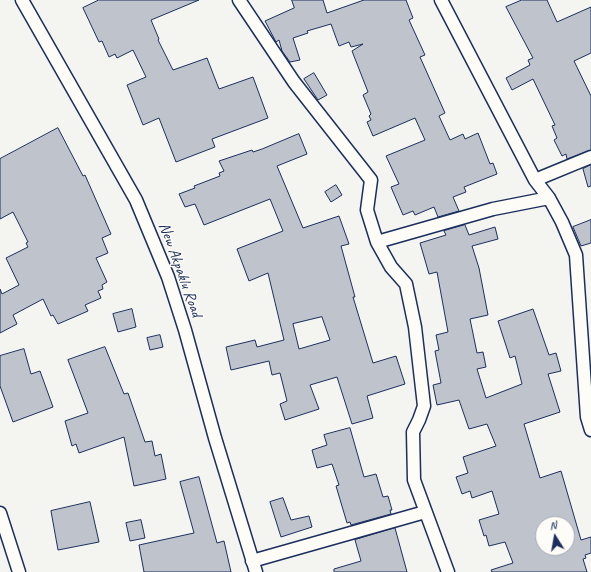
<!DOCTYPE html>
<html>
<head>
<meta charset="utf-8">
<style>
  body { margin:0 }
  #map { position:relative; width:591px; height:572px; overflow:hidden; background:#f4f4f1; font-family:Caveat,sans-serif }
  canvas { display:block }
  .north { position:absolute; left:535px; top:516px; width:40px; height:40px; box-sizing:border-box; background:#fdfcf7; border:1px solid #a3aaba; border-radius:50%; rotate:349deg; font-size:11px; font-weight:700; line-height:16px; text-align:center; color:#1b2f5e }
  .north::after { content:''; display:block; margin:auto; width:14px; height:18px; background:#1b2f5e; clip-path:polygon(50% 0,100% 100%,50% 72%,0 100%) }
</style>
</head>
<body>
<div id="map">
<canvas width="591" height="572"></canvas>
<div class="north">N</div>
</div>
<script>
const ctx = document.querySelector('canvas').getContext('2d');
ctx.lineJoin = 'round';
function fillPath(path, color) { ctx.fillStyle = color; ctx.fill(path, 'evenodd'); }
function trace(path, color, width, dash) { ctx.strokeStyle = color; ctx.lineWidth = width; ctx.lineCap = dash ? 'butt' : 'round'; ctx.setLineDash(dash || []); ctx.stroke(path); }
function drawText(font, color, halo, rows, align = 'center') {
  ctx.font = font + ' Caveat,sans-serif'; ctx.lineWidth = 3; ctx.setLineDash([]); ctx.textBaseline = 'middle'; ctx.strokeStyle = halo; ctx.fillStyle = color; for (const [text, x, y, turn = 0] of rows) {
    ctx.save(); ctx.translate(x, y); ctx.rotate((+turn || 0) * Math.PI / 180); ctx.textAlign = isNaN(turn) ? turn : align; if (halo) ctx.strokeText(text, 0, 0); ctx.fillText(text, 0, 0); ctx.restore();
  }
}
const building = new Path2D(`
  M99 0H199L151 20 159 39 158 40 173 70 207 58 219 89 253 77 268 118 212 139 215 147 176 162 159 118 143 125 127 85 146 77 133 50 117 58 115 54 109 57 102 41 99 42 83 8Z
  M292 0H323L327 13 364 0H406L413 18 409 20 425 55 420 57 445 113 439 116 450 140 463 134 465 139 478 133 490 164 493 163 497 174 464 187 466 192 453 197 459 211 438 217 434 207 415 215 413 211 403 215 391 187 399 184 386 156 425 140 415 118 373 136 367 122 371 120 369 116 371 114 363 95 368 92 352 51 363 44 351 47 349 42 339 46 331 24 307 31 308 33 293 38 300 60 290 62 282 51 279 40 276 42 265 21 294 8Z
  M522 0H547L557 22 591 7V53L574 61 591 96V150L567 159 566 154 562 156 554 140 557 138 552 126 555 125 533 79 512 90 506 78 530 65 528 60 533 58 506 7Z
  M314 73 327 95 318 100 304 79Z
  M58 128 83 176 85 175 111 234 102 238 108 253 96 258 107 282 102 285 103 289 98 291 101 298 85 305 88 311 58 324 53 315 51 316 43 299 13 315 17 324 0 333V289L2 294 19 285 6 258 28 247 26 243 28 242 13 212 0 219V159Z
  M299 134 307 154 277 166 303 228 339 216 349 244 341 246 355 297H353L373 363 396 356 405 384 367 396 373 418 352 424 337 377 310 385 319 409 285 420 280 404 287 401 280 373 272 375 269 361 231 370 226 347 255 340 257 347 284 340 268 273 249 281 237 249 283 231 270 199 204 225 195 204 185 207 179 194 195 188 194 186 220 176 219 173 224 171 219 161 252 150 253 152 262 149ZM322 317 330 340 299 349 293 324Z
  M591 165V186L588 187 583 169Z
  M336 185 342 195 331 202 325 192Z
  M591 220V243L581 246 573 227Z
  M465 225 469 235 495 227 498 239 472 246 479 268 488 315 470 319 477 353 483 352 486 367 477 369 486 398 522 384 515 356 510 358 498 321 533 309 549 355 556 353 561 371 548 374 560 412 524 424 540 478 561 471 581 540 591 537V553L585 555 586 558 583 559 587 572H492L491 570 513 563 505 542 489 546 486 535 484 536 479 520 499 514 492 491 472 498 470 491 462 494 456 477 468 473 463 457 496 446 487 424 469 429 459 400 437 405 433 385 441 383 435 351 439 350 436 335 448 332 437 272 429 274 420 243 446 235 444 231ZM543 524H567V548H543Z
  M132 309 136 327 118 332 113 314Z
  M160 335 163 347 150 350 147 338Z
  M105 347 124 394 128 393 145 442 152 441 155 456 161 454 166 479 134 486 124 437 79 453 76 444 72 446 65 421 88 413 68 360Z
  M24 349 31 374 40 371 53 407 13 422 0 386V356Z
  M350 428 364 477 376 474 383 497 388 496 392 510H390L391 514 351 525 350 522 347 523 336 486 339 485 332 464 317 468 312 450 327 445 324 435Z
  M199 477 217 543 224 541 231 572H144L139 545 194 533 180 482Z
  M283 498 291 520 309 516 312 527 281 537 270 502Z
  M90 502 99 542 58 550 51 511Z
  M141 520 145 538 130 541 126 523Z
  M395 528 407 572H334V569L361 561 355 540Z`);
fillPath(building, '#bfc3cc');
trace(building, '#1b2f5e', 1);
const minor = new Path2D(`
  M22 0 136 200 168 277 185 330 215 438 256 572
  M239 0 294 82 371 180 367 210 377 242 391 267 406 284 415 327 424 406 419 420 413 432 414 480 448 572
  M441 0 535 180 549 198 562 222 576 255 587 417 591 430
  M535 180 591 157
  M377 242 493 209 549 198
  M0 513 19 572
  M252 561 425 512`);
trace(minor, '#1b2f5e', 15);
trace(minor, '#fdfcf7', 12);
drawText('16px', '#1b2f5e', '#fdfcf7', [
  ["New Akpaklu Road",180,270,70]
]);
</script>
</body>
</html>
